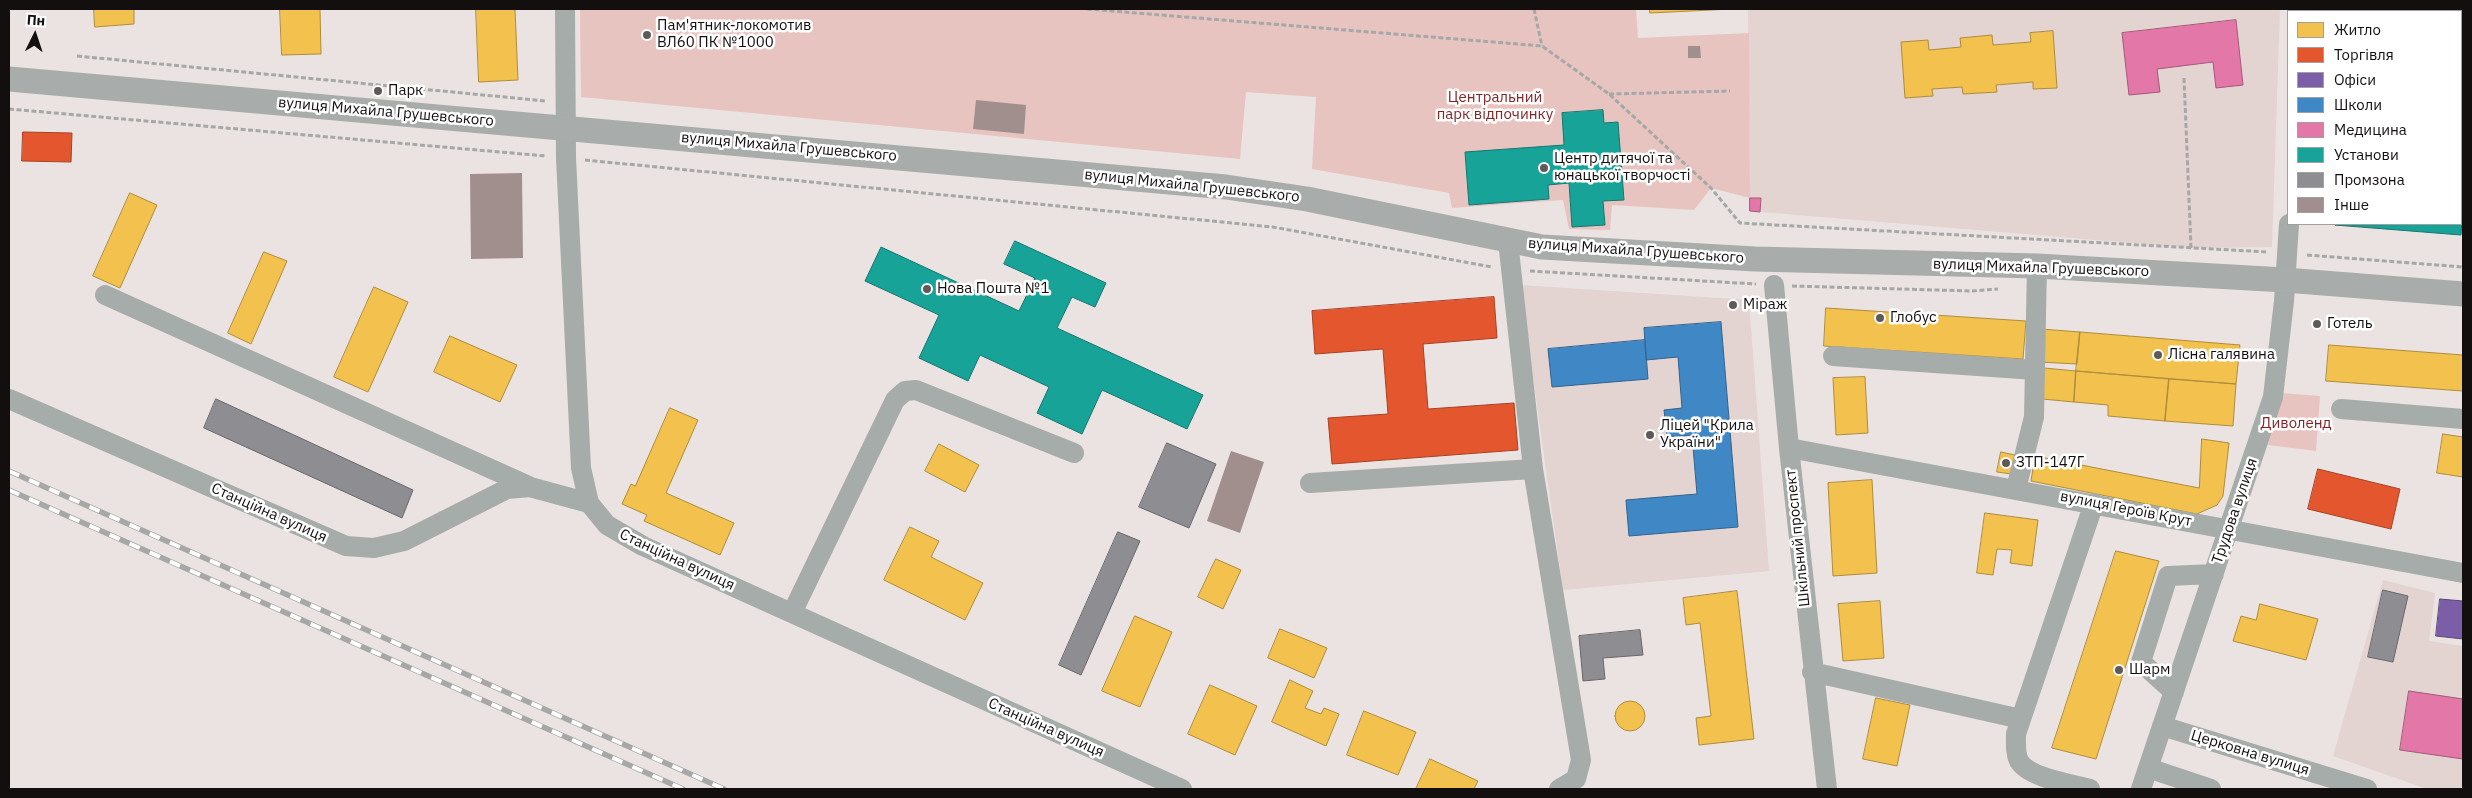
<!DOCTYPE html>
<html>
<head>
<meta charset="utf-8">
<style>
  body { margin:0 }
  #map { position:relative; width:2472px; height:798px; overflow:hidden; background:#ebe3e2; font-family:"IBM Plex Sans",sans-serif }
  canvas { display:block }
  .frame { position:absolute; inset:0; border:10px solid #140f0f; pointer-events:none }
  .legend { position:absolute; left:2287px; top:10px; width:175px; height:215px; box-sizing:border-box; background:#fff; border:1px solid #a19f9f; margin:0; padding:6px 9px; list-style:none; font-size:15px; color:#140f0f }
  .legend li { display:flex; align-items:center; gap:10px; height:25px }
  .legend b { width:25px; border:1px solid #a19f9f }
  .north { position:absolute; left:10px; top:10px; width:50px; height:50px; -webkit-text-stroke:4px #fff; paint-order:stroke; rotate:4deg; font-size:14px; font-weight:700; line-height:20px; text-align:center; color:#140f0f }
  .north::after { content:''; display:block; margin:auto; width:18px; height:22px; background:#140f0f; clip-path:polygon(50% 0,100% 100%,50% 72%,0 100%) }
</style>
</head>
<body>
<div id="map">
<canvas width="2472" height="798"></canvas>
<div class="frame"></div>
<ul class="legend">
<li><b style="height:14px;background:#f2c14e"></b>Житло</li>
<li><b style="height:14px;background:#e4572e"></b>Торгівля</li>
<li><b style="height:14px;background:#7b5ea7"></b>Офіси</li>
<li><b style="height:14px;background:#3f88c5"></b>Школи</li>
<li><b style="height:14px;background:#e377a8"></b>Медицина</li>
<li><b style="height:14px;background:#17a398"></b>Установи</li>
<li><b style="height:14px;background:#8d8d92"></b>Промзона</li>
<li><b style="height:14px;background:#a18f8e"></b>Інше</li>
</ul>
<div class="north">Пн</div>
</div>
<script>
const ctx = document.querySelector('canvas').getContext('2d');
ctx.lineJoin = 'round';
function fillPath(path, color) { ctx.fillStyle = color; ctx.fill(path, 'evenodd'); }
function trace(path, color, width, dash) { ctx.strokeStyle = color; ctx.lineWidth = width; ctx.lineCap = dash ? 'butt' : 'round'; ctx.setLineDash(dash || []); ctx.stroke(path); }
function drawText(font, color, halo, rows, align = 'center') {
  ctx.font = font + ' "IBM Plex Sans",sans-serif'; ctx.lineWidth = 5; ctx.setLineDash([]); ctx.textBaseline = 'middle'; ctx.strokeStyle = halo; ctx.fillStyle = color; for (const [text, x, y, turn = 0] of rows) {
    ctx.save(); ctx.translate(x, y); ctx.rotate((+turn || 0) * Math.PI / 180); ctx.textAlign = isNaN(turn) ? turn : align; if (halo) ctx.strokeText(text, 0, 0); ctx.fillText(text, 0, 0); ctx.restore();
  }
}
fillPath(new Path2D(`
  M1748 9H2280L2272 247 2191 248 1750 211Z
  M1520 285 1749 300 1769 571 1563 590Z
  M2383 580 2435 593 2429 641 2463 646V789H2427L2333 756Z`), '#e3d3d1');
fillPath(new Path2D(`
  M580 9H1636L1638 38 1749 33 1750 198 1711 188 1694 210 1612 205 1610 230 1569 229 1563 200 1452 208 1449 193 1312 169 1316 97 1246 92 1240 159 581 97Z
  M2281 393 2320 396 2316 451 2268 445Z`), '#e8c4c1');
const homes = new Path2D(`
  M94 9H134V24L95 27Z
  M280 9H320L321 54 282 55Z
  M476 9H515L518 80 479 82Z
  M1650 9H1732L1650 13Z
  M2053 31 2057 88 2033 89V82L1996 85 1997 92 1963 94 1962 87 1932 89 1933 96 1905 98 1901 42 1928 40 1929 50 1961 47 1960 38 1992 35 1993 45 2031 42 2030 33Z
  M130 193 157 205 120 288 93 276Z
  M264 252 287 261 251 344 228 333Z
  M374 287 408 302 368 392 334 377Z
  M1826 308 2026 321 2023 359 1824 346Z
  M2041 329 2080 332 2077 364 2038 362Z
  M2080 332 2240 345 2236 384 2076 371Z
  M450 336 517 365 500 402 434 372Z
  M2329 345 2463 355V391L2326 381Z
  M2044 368 2076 371 2074 402 2042 399Z
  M2076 371 2169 379 2165 421 2108 416V405L2074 402Z
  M1865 377 1868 433 1836 435 1833 378Z
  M2169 379 2236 384 2233 426 2165 421Z
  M670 408 698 420 666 493 734 523 720 555 644 521 647 515 622 504 631 484 635 486Z
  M2443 434 2463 437V477L2437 473Z
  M2202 439 2229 443 2223 496 2217 505 2197 514 2031 481 2035 456 2199 488Z
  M939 444 979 465 965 492 925 471Z
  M2001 452 2015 455 2011 474 1997 472Z
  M1872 480 1877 573 1833 576 1828 483Z
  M1985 513 2038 520 2032 566 2010 563 2012 550 1997 549 1993 575 1977 573Z
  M910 527 939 541 931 557 983 583 965 620 884 580Z
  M2116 551 2159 561 2096 759 2052 748Z
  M1216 559 1241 570 1223 609 1198 597Z
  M1737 591 1754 739 1699 745 1696 718 1711 716 1700 623 1686 625 1683 598Z
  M1880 601 1884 658 1843 661 1838 604Z
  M2260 604 2318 619 2306 660 2233 641 2241 616 2256 620Z
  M1135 616 1172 632 1140 707 1102 691Z
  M1280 629 1327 648 1314 678 1268 658Z
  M1290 680 1313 691 1305 708 1321 714 1324 708 1339 714 1326 746 1272 722Z
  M1210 685 1257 706 1235 755 1188 734Z
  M1876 698 1910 705 1897 766 1863 759Z
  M1615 716a15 15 0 1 1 30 0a15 15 0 1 1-30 0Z
  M1364 711 1416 732 1398 775 1347 755Z
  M1430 759 1478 781 1474 789H1416Z`);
fillPath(homes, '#f2c14e');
trace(homes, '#af8c3b', 1);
const shops = new Path2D(`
  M23 132 72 133 71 162 22 161Z
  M1494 297 1497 338 1423 344 1428 409 1514 403 1518 450 1332 464 1328 418 1388 414 1383 349 1315 354 1312 311Z
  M2318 469 2400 489 2391 529 2308 509Z`);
fillPath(shops, '#e4572e');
trace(shops, '#a64125', 1);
const offices = new Path2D(`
  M2440 599 2463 601V639L2436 636Z`);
fillPath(offices, '#7b5ea7');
trace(offices, '#5c4679', 1);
const schools = new Path2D(`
  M1721 322 1738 527 1629 536 1626 500 1697 494 1692 435 1667 437 1664 410 1682 408 1678 357 1646 360 1644 328Z
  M1645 340 1648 379 1552 387 1548 349Z`);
fillPath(schools, '#3f88c5');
trace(schools, '#32648e', 1);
const health = new Path2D(`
  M2236 20 2243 85 2216 88 2213 62 2157 69 2160 92 2129 95 2122 33Z
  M1750 198H1761L1760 212 1750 211Z
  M2409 691 2463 699V759L2400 750Z`);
fillPath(health, '#e377a8');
trace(health, '#a5587a', 1);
const public = new Path2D(`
  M1603 110 1604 123 1618 122 1624 200 1603 201 1605 225 1572 227 1569 183 1548 185 1549 199 1469 205 1465 152 1564 145 1562 113Z
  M2461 145H2463V202L2461 235 2335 225 2461 224Z
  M1015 241 1106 283 1095 307 1072 297 1057 328 1203 395 1187 429 1102 390 1082 434 1037 413 1049 387 980 355 968 381 919 358 939 315 865 281 881 247 1019 311 1035 278 1004 264Z`);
fillPath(public, '#17a398');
trace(public, '#16776f', 1);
const industry = new Path2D(`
  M2461 63H2463V89H2461Z
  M216 399 413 490 402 518 204 428Z
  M1167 443 1216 464 1189 528 1139 507Z
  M1118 532 1140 541 1081 675 1059 665Z
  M2383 590 2408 596 2393 662 2368 657Z
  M1640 630 1643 655 1603 658 1605 679 1583 681 1579 636Z`);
fillPath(industry, '#8d8d92');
trace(industry, '#69676b', 1);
fillPath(new Path2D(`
  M1688 46H1700L1701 58H1688Z
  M976 100 1026 105 1024 134 973 129Z
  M522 173 523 258 471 259 470 174Z
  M1231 451 1264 462 1240 533 1207 521Z`), '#a18f8e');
trace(new Path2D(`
  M1087 9 1542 46 1609 94 1711 188 1740 223 2268 252
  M1534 9 1542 46
  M77 56 546 101
  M2184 78 2191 248
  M1609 94 1730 91
  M9 109 546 156
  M585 160 1273 227 1492 267
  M2307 255 2463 267
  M1530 271 1756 284
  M1792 286 1972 291 1998 289`), '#a5a8a7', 3, [5, 2.5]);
trace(new Path2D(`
  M565 9 566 158 581 468 589 503
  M2301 11V9
  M1508 241 1533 469 1581 760 1576 779 1559 789
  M1774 285 1789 448 1827 789
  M105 295 529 486
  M1833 356 2035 370
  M9 399 346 546 374 548 404 541 507 489 530 487 589 503 607 525 643 546 1182 789
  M2341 409 2463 419
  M1789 448 2463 573
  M1310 483 1533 469
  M2016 489 2034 417 2037 266
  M792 613 895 400 905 391 916 390 1074 453
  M1812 672 2021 719
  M2174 692 2141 662 2168 576 2214 574
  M2162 726 2367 789
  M2148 768 2211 789
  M2090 789C2072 784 2029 778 2019 761 2015 753 2016 743 2016 734L2094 503
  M2141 789 2273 397 2284 301 2289 224`), '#a5acaa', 20);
trace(new Path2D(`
  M9 79 1226 187 1307 199 1542 247 1755 259 2037 266 2285 280 2463 294`), '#a8acab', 25);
const rail = new Path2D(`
  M9 471 724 789
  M9 490 683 789`);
trace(rail, '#a6a7a6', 5.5);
trace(rail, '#fff', 4, [11]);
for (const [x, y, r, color] of [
  [647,35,5,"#5f5959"],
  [378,91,5,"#5f5959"],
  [1544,168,5,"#5f5959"],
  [927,289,5,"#5f5959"],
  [1733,305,5,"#5f5959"],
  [1880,318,5,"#5f5959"],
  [2317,324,5,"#5f5959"],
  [2158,355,5,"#5f5959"],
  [1650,435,5,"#5f5959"],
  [2006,463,5,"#5f5959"],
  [2119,670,5,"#5f5959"]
]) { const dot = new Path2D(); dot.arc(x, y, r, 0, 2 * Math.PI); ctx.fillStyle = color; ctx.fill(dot); trace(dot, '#fff', 2); }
drawText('15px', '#140f0f', '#fff', [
  ["Пам'ятник-локомотив",657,26],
  ["ВЛ60 ПК №1000",657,43],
  ["Парк",388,91],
  ["Центр дитячої та",1554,159],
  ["юнацької творчості",1554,176],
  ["Нова Пошта №1",937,289],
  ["Міраж",1743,305],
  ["Глобус",1890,318],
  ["Готель",2327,324],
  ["Лісна галявина",2168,355],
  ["Ліцей \"Крила",1660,426],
  ["України\"",1660,443],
  ["ЗТП-147Г",2016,463],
  ["Шарм",2129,670]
], 'left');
drawText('15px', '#842426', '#fff', [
  ["Центральний",1495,98],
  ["парк відпочинку",1495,115],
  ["Диволенд",2296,424]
]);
drawText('15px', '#140f0f', '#fff', [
  ["вулиця Михайла Грушевського",386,112,5],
  ["вулиця Михайла Грушевського",789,147,5],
  ["вулиця Михайла Грушевського",1192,186,6],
  ["вулиця Михайла Грушевського",1636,251,4],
  ["вулиця Михайла Грушевського",2041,268,2],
  ["вулиця Героїв Крут",2126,509,11],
  ["Трудова вулиця",2235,511,-71],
  ["Станційна вулиця",269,513,24],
  ["Шкільний проспект",1798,538,-96],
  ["Станційна вулиця",677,560,25],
  ["Станційна вулиця",1046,728,24],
  ["Церковна вулиця",2250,753,17]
]);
</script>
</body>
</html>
